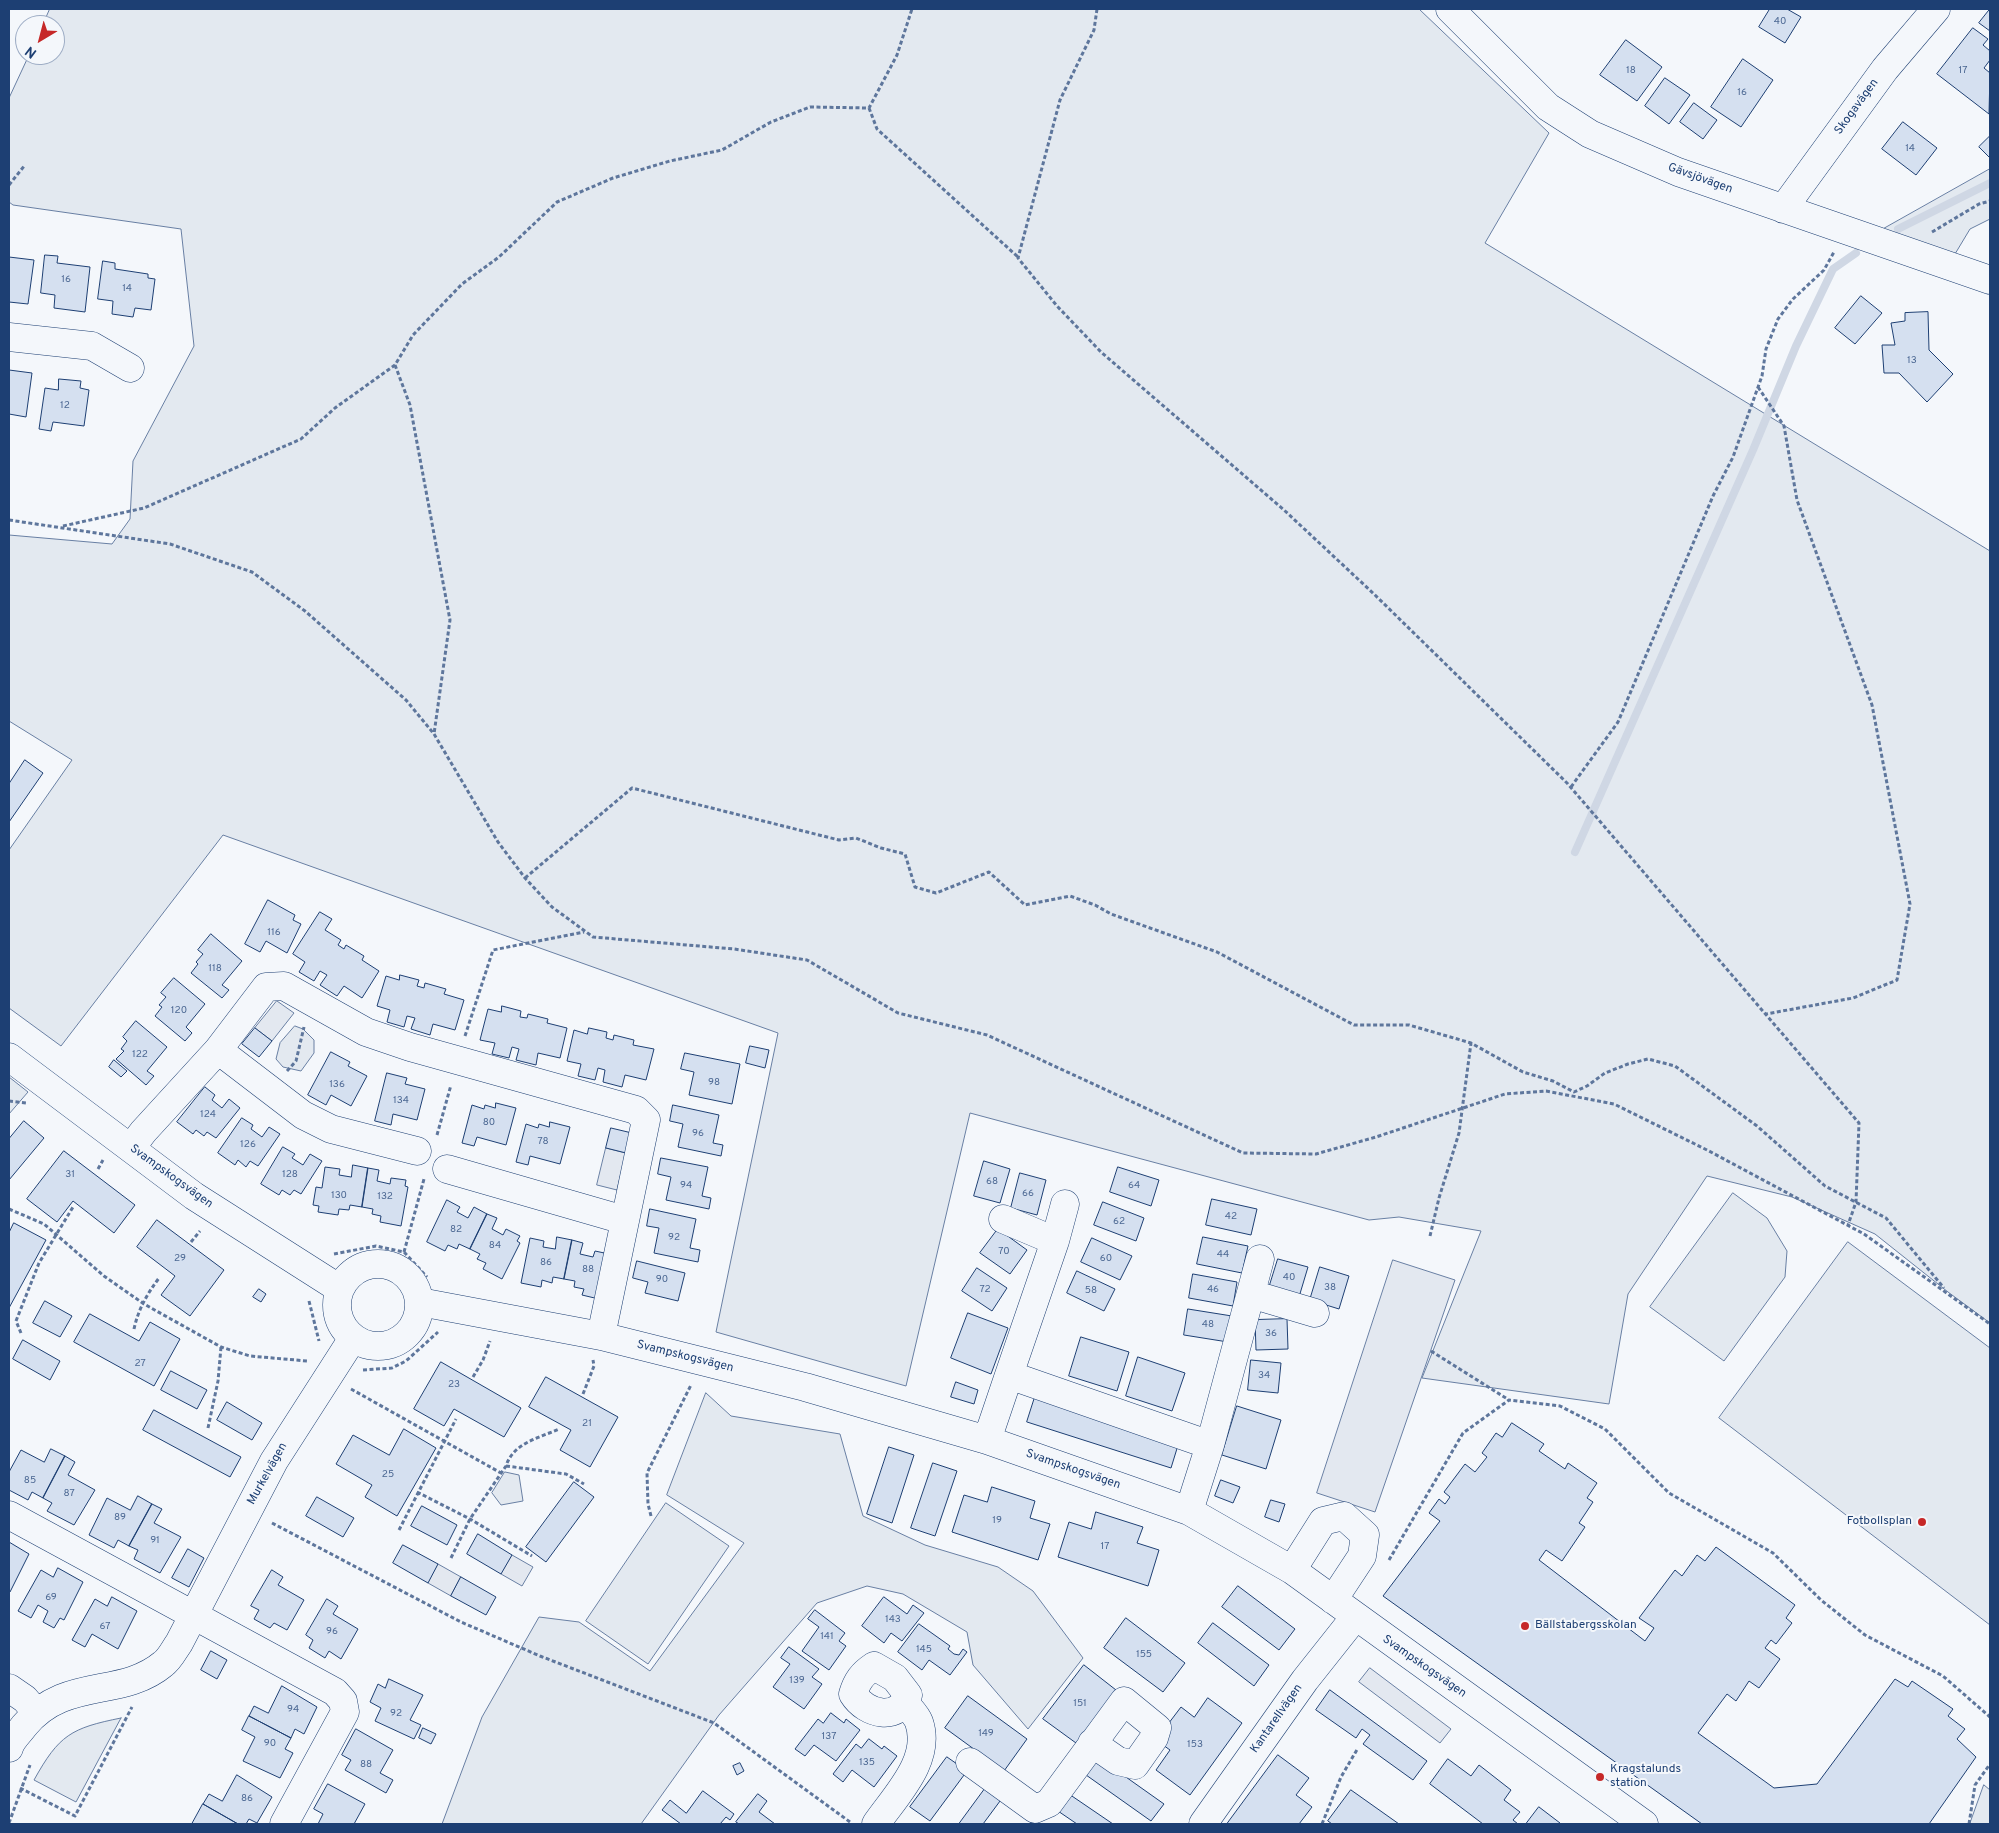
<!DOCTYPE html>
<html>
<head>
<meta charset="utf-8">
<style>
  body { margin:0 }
  #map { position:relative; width:1999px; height:1833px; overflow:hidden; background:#f4f7fb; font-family:Overpass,sans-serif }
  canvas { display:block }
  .frame { position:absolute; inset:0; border:10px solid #1d3f73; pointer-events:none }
  .north { position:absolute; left:15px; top:15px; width:50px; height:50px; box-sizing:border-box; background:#f4f7fb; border:1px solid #9eadc5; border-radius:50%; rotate:217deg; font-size:14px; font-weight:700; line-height:20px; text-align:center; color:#1d3f73 }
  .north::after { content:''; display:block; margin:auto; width:18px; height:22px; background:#c62828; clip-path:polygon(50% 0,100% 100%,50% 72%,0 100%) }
</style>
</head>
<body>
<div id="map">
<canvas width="1999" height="1833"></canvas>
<div class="frame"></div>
<div class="north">N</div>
</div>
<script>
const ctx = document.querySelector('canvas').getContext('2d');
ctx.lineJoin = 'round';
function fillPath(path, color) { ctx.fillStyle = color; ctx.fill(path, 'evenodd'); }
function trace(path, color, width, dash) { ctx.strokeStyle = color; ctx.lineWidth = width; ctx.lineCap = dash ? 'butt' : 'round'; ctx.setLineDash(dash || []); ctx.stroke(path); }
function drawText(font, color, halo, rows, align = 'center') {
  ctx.font = font + ' Overpass,sans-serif'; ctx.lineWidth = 4; ctx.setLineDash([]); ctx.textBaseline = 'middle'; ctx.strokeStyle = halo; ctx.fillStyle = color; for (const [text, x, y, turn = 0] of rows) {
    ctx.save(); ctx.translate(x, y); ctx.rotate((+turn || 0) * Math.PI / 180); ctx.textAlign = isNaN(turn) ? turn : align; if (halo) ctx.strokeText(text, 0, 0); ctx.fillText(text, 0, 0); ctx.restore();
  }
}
const green = new Path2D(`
  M50 9H1419L1549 133 1485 243 1990 551V1323L1948 1292 1875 1234 1792 1197 1707 1176 1628 1294 1609 1404 1422 1378 1481 1231 1399 1217 1369 1220 970 1113 906 1386 716 1332 778 1033 223 835 61 1046 9 1008V850L72 760 9 721V535L112 544 130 519 133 461 194 346 181 229 13 205 9 202V98L29 55H55V25H43Z
  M1990 169V219L1970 229 1949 264 1869 237Z
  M295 1026 303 1029 314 1040V1053L301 1071 283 1067 276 1059 280 1043Z
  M9 1077 28 1092 9 1114Z
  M1733 1193 1767 1218 1787 1251 1785 1277 1724 1361 1650 1307Z
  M1848 1242 1990 1348V1625L1719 1418Z
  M706 1393 731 1416 840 1434 863 1516 925 1545 998 1567 1033 1591 1083 1658 1028 1729 973 1665 967 1632 903 1594 867 1586 817 1603 719 1715 641 1824H442L482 1717 539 1617 579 1622 650 1671 744 1543 667 1495Z
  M505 1472 519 1475 523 1501 501 1505 492 1493Z
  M666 1503 729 1546 648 1664 586 1621Z
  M121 1718 76 1802 34 1780C59 1735 71 1728 121 1718Z
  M1984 1785 1990 1790V1824H1970Z`);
fillPath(green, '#e3e9f0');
trace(green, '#687fa3', 1);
const parking = new Path2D(`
  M277 1001 294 1013 272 1041 255 1028Z
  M606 1148 626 1153 617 1190 597 1185Z
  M1393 1260 1455 1280 1375 1512 1317 1493Z
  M512 1555 533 1567 522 1586 501 1574Z
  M438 1564 461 1577 451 1596 428 1583Z
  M1370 1668 1451 1729 1440 1743 1359 1682Z`);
fillPath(parking, '#e3e8f0');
trace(parking, '#687fa3', 1);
trace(new Path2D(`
  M1898 229 1990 183
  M1575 852 1753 450 1796 346 1833 269 1856 253`), '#cfd7e4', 8);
const building = new Path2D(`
  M1770 9H1787L1801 17 1785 43 1759 27Z
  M1990 9V31L1979 23Z
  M1973 28 1988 39 1983 45 1990 51V60L1984 68 1990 73 1989 114 1937 74Z
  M1626 40 1662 67 1637 101 1600 75Z
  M1743 59 1773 80 1741 127 1711 107Z
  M1665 78 1690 95 1669 124 1645 106Z
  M1694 103 1717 120 1703 139 1680 122Z
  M1903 122 1937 148 1916 175 1882 149Z
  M1990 136V158L1979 147Z
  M45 255 58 256 57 263 90 267 85 312 54 308 55 295 41 293Z
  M9 257 34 260 28 304 9 302Z
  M103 261 115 263V269L148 274V278L155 279 151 310 135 308 133 317 112 314 113 301 98 299Z
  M1861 296 1882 313 1855 344 1835 328Z
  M1928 312 1929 350 1953 374 1927 402 1899 373H1884L1882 345H1895L1891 323 1905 321V313Z
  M9 370 32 373 26 417 9 414Z
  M59 379 81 381 80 388 89 390 84 426 53 422 51 431 39 429 45 388 58 390Z
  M25 760 43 773 9 822V784Z
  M268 900 295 915 293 920 301 924 287 953 266 941 260 952 245 944Z
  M320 912 332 919 325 930 341 940 338 945 344 949 346 945 364 956 362 960 379 971 362 998 344 986 337 996 320 985 327 975 320 971 314 981 299 972 305 962 293 954Z
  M211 934 242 961 222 985 229 990 222 998 191 973 198 964 196 962 203 954 198 950Z
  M400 975 419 980 417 986 424 988 425 983 446 989 444 994 464 1000 455 1030 433 1024 430 1035 411 1029 415 1018 407 1016 404 1027 387 1022 390 1010 377 1006 386 976 399 980Z
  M174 978 205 1004 186 1027 192 1033 185 1041 155 1016 162 1007 159 1005 166 997 161 993Z
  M502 1006 521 1011 520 1017 527 1018 528 1014 548 1019 547 1023 567 1028 560 1058 538 1053 536 1065 516 1060 519 1049 512 1047 509 1058 492 1054 495 1043 480 1040 488 1009 501 1012Z
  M136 1021 167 1047 147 1071 154 1076 146 1085 116 1059 124 1051 121 1049 127 1041 123 1037Z
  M255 1028 272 1041 259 1057 242 1044Z
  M589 1028 607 1032 606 1038 613 1040 614 1035 634 1040 633 1045 654 1049 646 1080 625 1075 622 1087 603 1082 605 1070 598 1068 595 1080 578 1076 581 1064 567 1061 574 1030 587 1034Z
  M750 1046 769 1050 765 1068 746 1063Z
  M331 1052 350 1062 348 1066 367 1076 351 1106 331 1095 326 1105 308 1095Z
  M685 1053 740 1064 732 1104 689 1095 694 1072 681 1069Z
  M114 1060 127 1071 121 1077 109 1067Z
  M387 1073 407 1078 405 1084 425 1089 417 1120 393 1114 391 1125 375 1121Z
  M205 1087 215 1095 212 1100 222 1108 229 1099 240 1108 216 1138 207 1132 204 1136 196 1130 193 1134 177 1122Z
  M496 1103 516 1108 506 1145 477 1137 474 1146 462 1143 472 1105 484 1109 485 1105 495 1108Z
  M673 1105 719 1115 713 1143 723 1145 721 1156 678 1147 683 1124 670 1121Z
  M242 1118 253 1125 251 1129 262 1137 269 1127 280 1134 258 1166 250 1161 246 1167 238 1160 235 1165 218 1153Z
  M24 1121 44 1138 9 1180V1139Z
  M550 1122 570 1127 560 1164 530 1156 528 1165 516 1162 526 1124 538 1128 539 1124 549 1127Z
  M611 1128 632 1133 626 1153 606 1148Z
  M283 1147 295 1154 292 1158 303 1165 310 1154 322 1161 301 1194 294 1190 290 1195 282 1190 279 1195 261 1184Z
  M64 1151 135 1205 114 1233 73 1201 57 1222 27 1199Z
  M661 1158 708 1167 702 1196 711 1198 709 1209 666 1200 671 1177 658 1174Z
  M984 1161 1010 1169 1000 1203 974 1196Z
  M353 1165 368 1168 362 1207 350 1205 349 1210 339 1209 338 1215 318 1212 319 1206 313 1205 316 1187 322 1188 325 1167 340 1169 339 1175 351 1177Z
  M1118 1167 1159 1180 1151 1206 1110 1192Z
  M368 1168 379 1170 377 1181 390 1184 391 1178 406 1180 405 1186 408 1187 401 1226 380 1222 381 1216 372 1214 373 1209 362 1207Z
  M1020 1173 1046 1180 1037 1215 1011 1208Z
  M1212 1199 1257 1209 1251 1235 1206 1225Z
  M447 1200 460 1207 457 1212 468 1218 474 1207 487 1214 470 1249 459 1244 457 1249 448 1245 445 1251 427 1242Z
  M1103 1202 1144 1218 1136 1241 1094 1225Z
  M650 1209 696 1219 690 1248 700 1250 698 1262 654 1253 659 1228 647 1226Z
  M487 1214 497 1218 492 1229 503 1235 506 1229 520 1236 517 1241 520 1243 502 1279 483 1269 486 1263 477 1259 480 1254 470 1249Z
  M157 1220 224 1270 190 1316 161 1295 175 1276 137 1247Z
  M14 1223 46 1240 9 1308V1233Z
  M998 1229 1027 1250 1010 1274 980 1253Z
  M557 1237 572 1240 564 1279 553 1277 552 1283 542 1280 541 1287 521 1283 530 1238 544 1241 543 1247 555 1249Z
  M1203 1237 1248 1246 1242 1273 1197 1264Z
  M1092 1238 1132 1256 1120 1280 1081 1262Z
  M572 1240 583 1243 580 1254 593 1257 595 1251 609 1254 603 1300 582 1295 584 1289 574 1287 575 1281 564 1279Z
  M1278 1259 1308 1267 1299 1297 1269 1288Z
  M637 1261 685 1273 678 1301 645 1293 648 1282 633 1278Z
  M1320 1267 1349 1276 1339 1309 1310 1300Z
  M977 1268 1007 1288 992 1311 962 1291Z
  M1077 1271 1115 1289 1104 1311 1067 1293Z
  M1193 1274 1237 1282 1233 1306 1189 1298Z
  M259 1289 266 1294 261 1302 253 1297Z
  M45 1301 72 1316 60 1337 33 1323Z
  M1188 1309 1232 1316 1228 1342 1184 1335Z
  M968 1313 1008 1328 991 1374 951 1358Z
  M90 1314 139 1341 150 1322 180 1339 154 1386 74 1342Z
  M1287 1319 1288 1349 1256 1350 1255 1320Z
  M1081 1337 1129 1352 1117 1391 1069 1376Z
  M23 1340 60 1361 50 1380 13 1359Z
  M1138 1357 1185 1373 1172 1411 1126 1396Z
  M1251 1360 1281 1363 1278 1393 1248 1390Z
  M441 1362 521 1408 504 1437 454 1409 444 1426 414 1409Z
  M171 1371 207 1390 197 1409 161 1390Z
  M546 1377 618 1417 590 1467 560 1450 571 1430 529 1407Z
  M956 1382 978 1390 974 1404 951 1397Z
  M1035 1397 1179 1442 1171 1468 1027 1422Z
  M227 1402 262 1423 252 1440 217 1420Z
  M1237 1406 1281 1420 1266 1469 1222 1455Z
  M154 1410 241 1457 230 1477 143 1430Z
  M1512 1423 1544 1444 1539 1451 1565 1469 1568 1463 1597 1483 1587 1498 1593 1502 1579 1523 1585 1527 1562 1561 1546 1550 1539 1560 1645 1641 1654 1628 1639 1618 1675 1570 1682 1576 1697 1555 1705 1561 1716 1547 1795 1605 1786 1618 1792 1623 1776 1644 1771 1640 1765 1648 1780 1659 1759 1688 1749 1681 1736 1701 1727 1694 1698 1733 1774 1788 1817 1784 1895 1679 1908 1687 1912 1681 1953 1709 1948 1716 1965 1729 1957 1739 1976 1757 1929 1824H1702L1383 1596 1440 1521 1429 1513 1439 1499 1445 1504 1450 1497 1444 1492 1465 1464 1475 1472 1487 1457 1482 1453 1496 1433 1502 1437Z
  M404 1429 436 1448 397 1516 365 1497 372 1485 336 1464 353 1435 389 1455Z
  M889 1447 914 1455 892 1523 867 1514Z
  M51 1449 65 1456 43 1498 32 1492 28 1500 9 1490V1472L21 1450 44 1462Z
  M65 1456 75 1462 68 1475 95 1490 74 1525 47 1511 52 1503 43 1498Z
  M933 1463 957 1471 935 1536 911 1528Z
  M1221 1480 1240 1487 1233 1503 1215 1496Z
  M574 1482 594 1497 546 1562 526 1547Z
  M992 1487 1035 1501 1030 1518 1050 1524 1038 1560 952 1532 964 1495 987 1502Z
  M138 1496 152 1504 129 1546 118 1540 114 1548 89 1535 107 1498 130 1510Z
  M317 1497 354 1518 343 1537 306 1516Z
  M1271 1500 1285 1504 1279 1522 1265 1517Z
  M152 1504 162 1509 154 1523 181 1537 160 1573 134 1559 138 1550 129 1546Z
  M422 1506 457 1525 447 1545 411 1526Z
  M1096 1512 1143 1527 1137 1543 1159 1550 1148 1586 1058 1557 1069 1522 1091 1529Z
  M478 1534 512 1555 501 1574 467 1554Z
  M9 1542 29 1554 10 1592 9 1591Z
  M403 1545 438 1564 428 1583 393 1563Z
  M188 1549 204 1558 189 1587 172 1578Z
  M58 1568 83 1582 64 1620 60 1618 54 1628 43 1622 48 1611 38 1605 31 1618 18 1611 41 1570 53 1577Z
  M272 1570 283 1577 278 1585 304 1600 287 1630 274 1623 270 1628 254 1619 259 1610 251 1606Z
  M461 1577 496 1597 486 1615 451 1596Z
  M1238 1586 1295 1629 1279 1650 1222 1607Z
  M112 1597 137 1611 118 1649 92 1634 85 1647 72 1640 95 1599 107 1606Z
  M884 1597 907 1614 913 1605 924 1613 902 1641 891 1633 884 1643 862 1626Z
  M327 1599 338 1606 333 1614 358 1629 341 1659 329 1651 325 1658 309 1648 313 1640 306 1635Z
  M815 1610 845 1633 839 1641 846 1646 829 1670 802 1651 819 1627 808 1619Z
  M1126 1618 1185 1663 1163 1692 1104 1648Z
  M1213 1623 1269 1665 1254 1686 1198 1643Z
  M919 1624 950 1646 948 1649 954 1654 959 1655 963 1649 967 1652 950 1675 929 1660 922 1670 898 1652Z
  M789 1647 819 1669 812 1677 822 1684 804 1709 773 1687 790 1664 781 1658Z
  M211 1651 227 1660 217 1679 201 1670Z
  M1084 1665 1116 1690 1076 1743 1043 1719Z
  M389 1679 423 1695 410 1720 421 1725 414 1739 375 1721 381 1708 370 1702 378 1684 385 1688Z
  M282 1686 317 1707 304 1734 295 1729 291 1738 249 1716 254 1706 268 1713Z
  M1330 1690 1427 1761 1413 1780 1363 1744 1370 1735 1362 1729 1356 1738 1316 1710Z
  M968 1696 1027 1739 1004 1771 945 1728Z
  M1208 1698 1242 1723 1190 1795 1156 1770 1170 1750 1156 1740 1181 1707 1194 1717Z
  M831 1713 844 1723 846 1719 860 1730 836 1761 814 1745 805 1756 795 1749 818 1719 823 1723Z
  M249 1716 291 1738 285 1749 293 1753 280 1778 243 1761 255 1737 242 1730Z
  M423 1728 436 1734 431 1744 419 1738Z
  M356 1729 393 1750 380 1773 393 1780 386 1793 345 1770 351 1760 342 1755Z
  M869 1739 882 1749 884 1746 897 1756 874 1787 852 1770 843 1782 833 1774 856 1744 861 1748Z
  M1092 1753 1164 1804 1151 1821 1079 1770Z
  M1278 1755 1309 1778 1296 1795 1312 1807 1299 1824H1227Z
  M947 1757 967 1771 930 1821 910 1807Z
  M1448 1759 1471 1776 1479 1765 1511 1790 1504 1800 1520 1812 1513 1820 1518 1824H1483L1430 1784Z
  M740 1763 744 1771 737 1775 733 1766Z
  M237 1775 272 1797 257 1823 249 1819 246 1824H238L203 1804 209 1794 222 1801Z
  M328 1784 365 1804 354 1824H318L323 1814 314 1809Z
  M987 1786 1003 1797 983 1824H959Z
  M1351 1790 1399 1824H1332L1328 1821Z
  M703 1791 734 1814 730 1820 726 1817 720 1824H681L662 1810 670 1800 686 1813Z
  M1066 1792 1113 1824H1077L1055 1809Z
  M758 1794 767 1801 759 1812 775 1824H739L736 1822Z
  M203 1804 238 1824H192Z
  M1539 1807 1560 1823 1559 1824H1526Z`);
fillPath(building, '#d5e0f0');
trace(building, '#1d3f73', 1);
const minor = new Path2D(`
  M1450 9 1548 107 1590 134 1678 172 1990 280
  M1783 209 1885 69 1936 9
  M9 337 92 346 130 368
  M218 1050 303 1115 331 1129 417 1151
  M9 1057 194 1196 340 1289
  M131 1148 143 1132 218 1050 266 987 284 986 366 1032 410 1047 636 1110 646 1120 601 1336
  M447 1169 624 1220
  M1065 1204 1055 1241 1009 1375 1210 1445
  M1003 1219 1055 1241
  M337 1305a41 41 0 1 1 82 0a41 41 0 1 1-82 0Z
  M1251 1294 1315 1313
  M420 1302 601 1336 805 1387 987 1440 1189 1511 1292 1570 1644 1824
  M987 1440 1009 1375
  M1189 1511 1210 1445 1260 1259
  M9 1515 335 1692 343 1701 345 1712 284 1824
  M1292 1570 1323 1521 1344 1516 1365 1535 1362 1556 1333 1600
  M874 1666 895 1678 908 1695C899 1722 866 1715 853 1694 857 1681 862 1674 874 1666Z
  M9 1688 25 1699 36 1712
  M9 1748C11 1740 19 1733 24 1726 65 1676 121 1699 163 1664 170 1659 174 1650 179 1643L274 1461 353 1338
  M970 1762 1035 1809 1049 1803 1124 1701 1157 1728 1154 1738 1135 1765 1118 1761 1092 1743
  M876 1824C896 1795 932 1760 919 1722 917 1716 910 1709 905 1703
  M1203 1824 1305 1680 1355 1617`);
trace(minor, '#1d3f73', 29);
trace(new Path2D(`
  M1097 9 1094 30 1060 100 1018 258 1057 306 1101 352 1284 510 1374 594 1567 783 1859 1123 1856 1202 1848 1225
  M869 108 877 129 1018 257
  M9 185 25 165
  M1932 232 1979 204 1990 201
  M395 365 410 405 450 620 434 734
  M1758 387 1784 426 1797 500 1872 705 1910 904 1897 980 1853 998 1766 1014
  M9 520 170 544 252 572 305 611 406 700 434 734 498 842 525 878 552 907 593 937 734 949 807 960 898 1013 987 1035 1243 1153 1316 1154 1376 1137 1505 1094 1546 1091 1614 1104 1709 1151 1864 1234 1990 1324
  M63 526 144 508 301 439 335 408 395 365 413 335 462 284 499 257 557 202 613 178 670 161 722 150 771 122 810 107 869 108 897 55 912 9
  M1571 787 1618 722 1713 496 1733 457 1762 376 1766 349 1778 319 1793 299 1824 270 1834 252
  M525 878 632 788 839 840 856 838 881 848 905 854 915 887 936 893 989 872 1025 905 1070 896 1095 905 1111 914 1217 952 1354 1025H1409L1471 1043 1523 1072 1553 1081 1574 1092 1587 1086 1605 1073 1628 1064 1648 1059 1675 1066 1757 1126 1825 1186 1886 1218 1944 1288
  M465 1036 493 950 584 932
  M287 1071 296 1061 304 1027
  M9 1101 26 1103
  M437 1135 451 1085
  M98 1169 103 1160
  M9 1209 44 1224 104 1276 144 1304 221 1347 250 1356 307 1361
  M1430 1236 1439 1198 1459 1133 1471 1043
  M191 1242 200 1231
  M404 1252 424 1179
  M334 1254 376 1246 404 1252 427 1277
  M309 1301 319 1341
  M134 1329C138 1310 147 1294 159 1278
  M21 1333 16 1321 39 1263 73 1207
  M1431 1351 1509 1400
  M363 1370 392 1368 406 1361 438 1332
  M473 1377 483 1360 490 1341
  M351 1389 501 1473
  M583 1394 594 1366 593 1360
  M208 1428 218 1381 221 1347
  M506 1466 566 1474 584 1484
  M417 1492 470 1519 532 1556
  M651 1516 648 1504 647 1473 691 1385
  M272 1523 461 1622 540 1656 714 1723 850 1822
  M399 1530 456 1419
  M451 1558 470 1519 506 1466C513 1443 539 1438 559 1429
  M1389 1560 1463 1433 1509 1400 1560 1406 1605 1429 1669 1493 1773 1553 1821 1600 1865 1635 1943 1676 1990 1717
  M20 1788 75 1816 132 1707
  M9 1823 30 1765
  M1322 1824 1341 1777 1358 1748
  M1969 1824 1975 1785 1990 1764`), '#5e769c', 3, [4, 2.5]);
trace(minor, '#f4f7fb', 28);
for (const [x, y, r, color] of [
  [1922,1522,5,"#c62828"],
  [1525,1626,5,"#c62828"],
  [1600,1777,5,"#c62828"]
]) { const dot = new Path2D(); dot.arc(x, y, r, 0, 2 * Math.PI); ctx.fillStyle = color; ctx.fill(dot); trace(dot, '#f4f7fb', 2); }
drawText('10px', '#4b6792', null, [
  ["40",1780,22],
  ["18",1631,71],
  ["17",1963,71],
  ["16",1742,93],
  ["14",1910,149],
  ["16",66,280],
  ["14",127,289],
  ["13",1912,361],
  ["12",65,406],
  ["116",274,933],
  ["118",215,969],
  ["120",179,1011],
  ["122",140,1055],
  ["98",714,1083],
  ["136",337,1085],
  ["134",401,1101],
  ["124",208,1115],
  ["80",489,1123],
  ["96",698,1134],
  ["78",543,1142],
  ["126",248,1145],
  ["31",70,1175],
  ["128",290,1175],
  ["68",992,1182],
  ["94",686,1186],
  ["64",1134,1186],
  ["66",1028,1194],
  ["130",339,1196],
  ["132",385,1197],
  ["42",1231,1217],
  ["62",1119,1222],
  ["82",456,1230],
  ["92",674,1238],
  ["84",495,1246],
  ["70",1004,1252],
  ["44",1223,1255],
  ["29",180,1259],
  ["60",1106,1259],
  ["86",546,1263],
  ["88",588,1270],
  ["40",1289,1278],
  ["90",662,1280],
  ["38",1330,1288],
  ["72",985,1290],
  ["46",1213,1290],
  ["58",1091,1291],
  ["48",1208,1325],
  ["36",1271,1334],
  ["27",140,1364],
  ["34",1264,1376],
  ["23",454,1385],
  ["21",587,1424],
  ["25",388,1475],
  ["85",30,1481],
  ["87",69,1494],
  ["89",120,1518],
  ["19",997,1521],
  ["91",155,1541],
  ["17",1105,1547],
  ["69",51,1598],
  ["143",893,1620],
  ["67",105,1627],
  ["96",332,1632],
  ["141",827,1637],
  ["145",924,1650],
  ["155",1144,1655],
  ["139",797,1681],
  ["151",1080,1704],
  ["94",293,1710],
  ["92",396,1714],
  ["149",986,1734],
  ["137",829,1737],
  ["90",270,1744],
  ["153",1195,1745],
  ["135",867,1763],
  ["88",366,1765],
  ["86",247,1799]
]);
drawText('12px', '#1d3f73', '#f4f7fb', [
  ["Skogavägen",1857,107,-54],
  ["Gävsjövägen",1700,179,20],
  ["Svampskogsvägen",171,1177,36],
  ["Svampskogsvägen",685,1357,14],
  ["Svampskogsvägen",1073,1470,19],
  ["Murkelvägen",268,1474,-61],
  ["Svampskogsvägen",1424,1667,35],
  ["Kantarellvägen",1277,1719,-55]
]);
drawText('12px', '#1d3f73', '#f4f7fb', [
  ["Fotbollsplan",1912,1522,"right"],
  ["Bällstabergsskolan",1535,1626],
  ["Kragstalunds",1610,1770],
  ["station",1610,1784]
], 'left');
</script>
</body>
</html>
